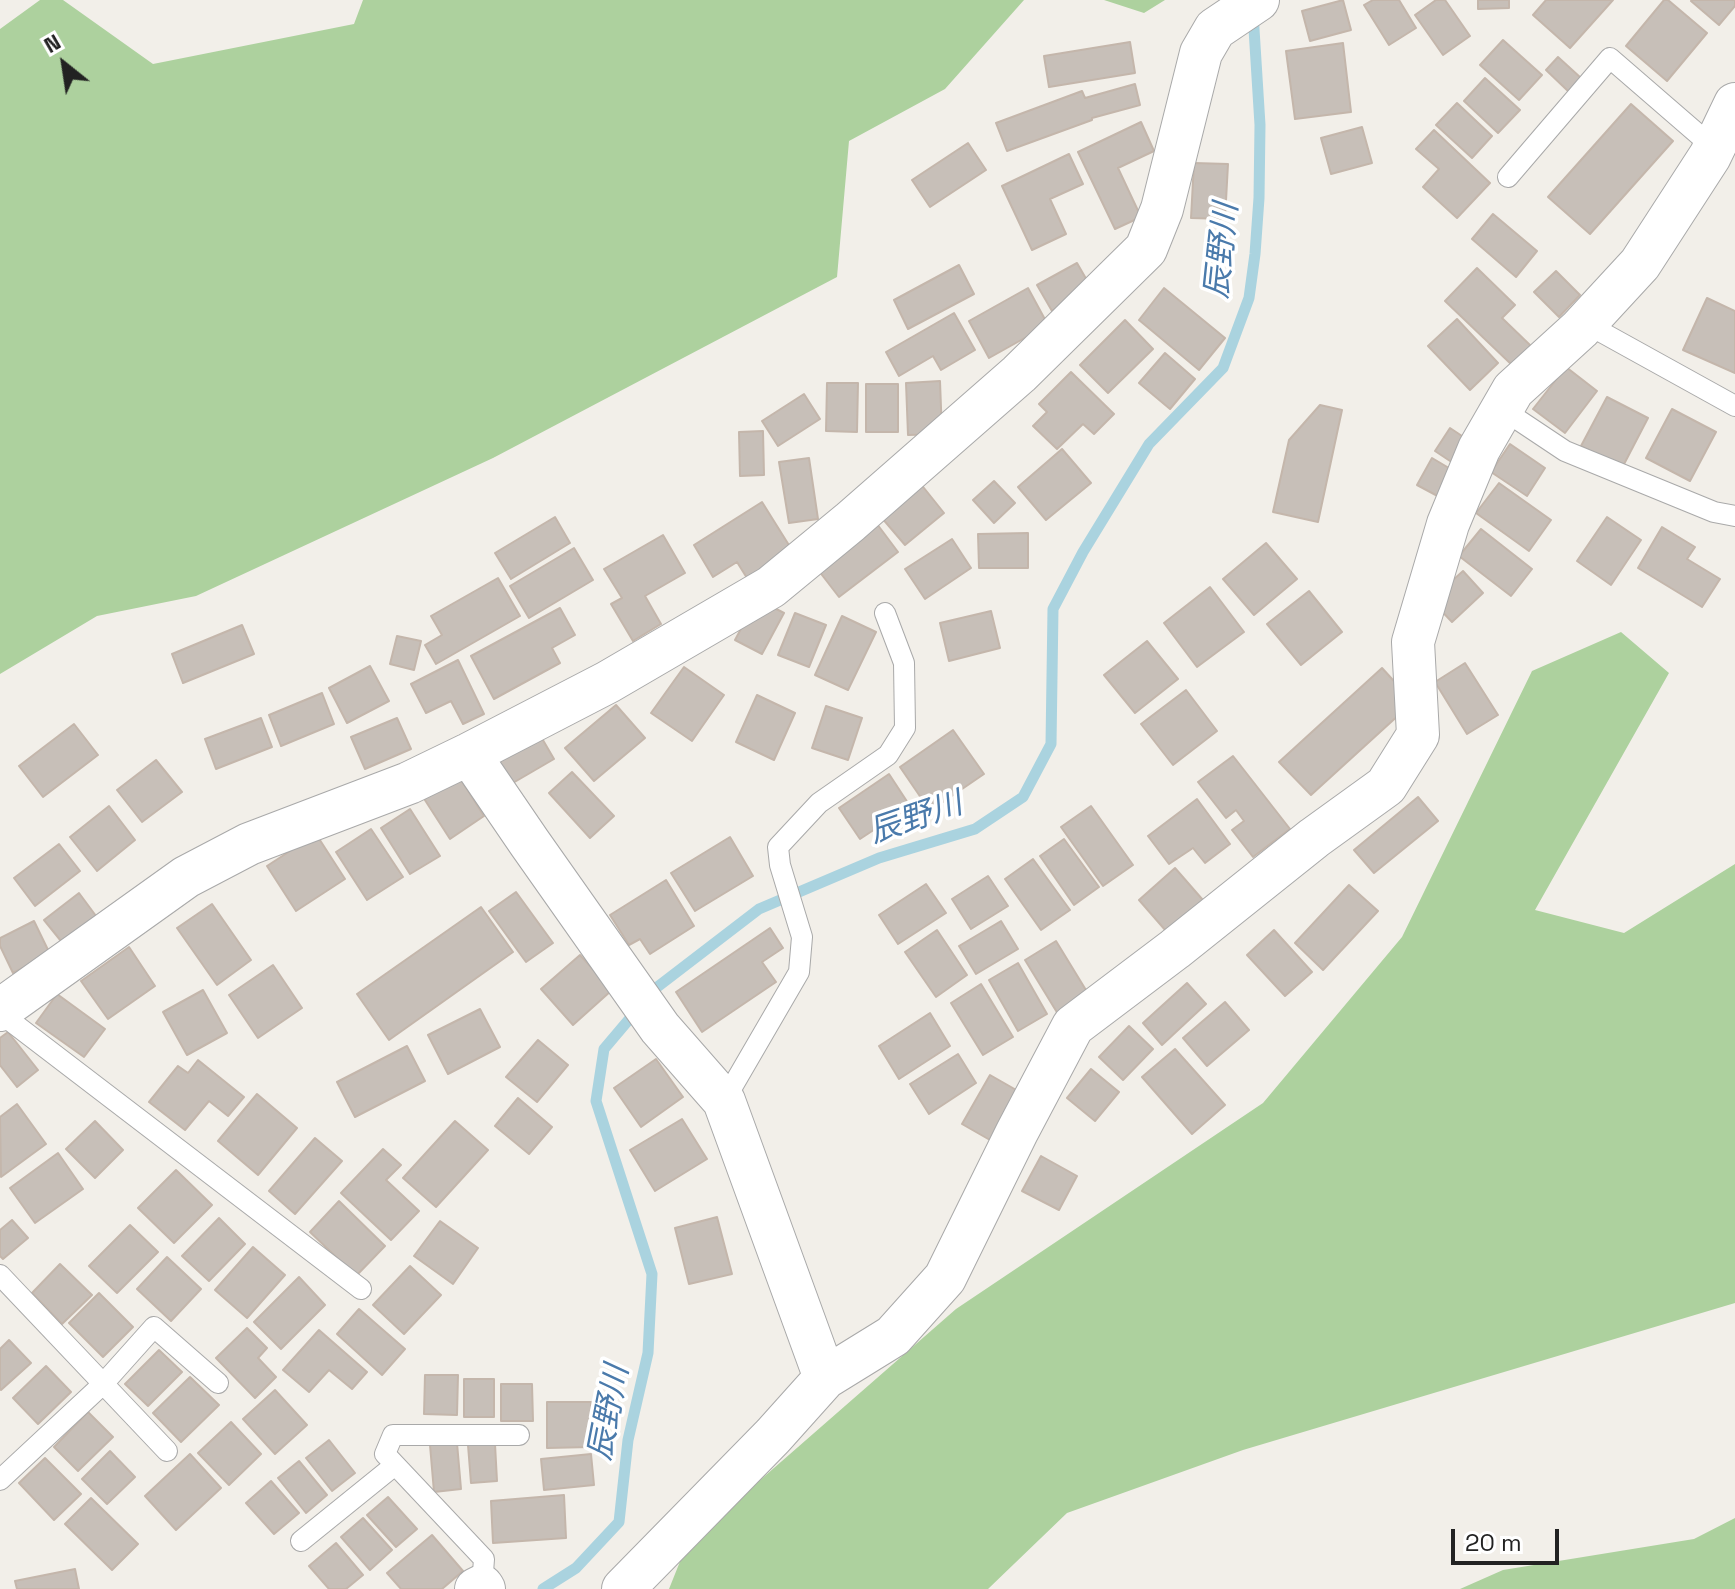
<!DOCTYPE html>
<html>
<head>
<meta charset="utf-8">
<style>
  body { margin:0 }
  #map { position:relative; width:1735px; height:1589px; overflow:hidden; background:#f2efe9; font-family:"Space Grotesk",sans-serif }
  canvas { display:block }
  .north { position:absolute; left:24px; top:24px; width:80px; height:80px; -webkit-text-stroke:6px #fff; paint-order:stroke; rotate:330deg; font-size:22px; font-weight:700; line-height:32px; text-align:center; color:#222 }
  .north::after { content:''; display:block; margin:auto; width:28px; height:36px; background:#222; clip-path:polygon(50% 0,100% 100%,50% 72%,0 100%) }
  .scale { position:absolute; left:1451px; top:1529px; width:108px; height:36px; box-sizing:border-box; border:4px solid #222; border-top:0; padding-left:10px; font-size:24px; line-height:28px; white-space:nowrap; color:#222; -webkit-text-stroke:6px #fff; paint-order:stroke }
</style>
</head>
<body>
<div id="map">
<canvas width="1735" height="1589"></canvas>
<div class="north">N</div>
<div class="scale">20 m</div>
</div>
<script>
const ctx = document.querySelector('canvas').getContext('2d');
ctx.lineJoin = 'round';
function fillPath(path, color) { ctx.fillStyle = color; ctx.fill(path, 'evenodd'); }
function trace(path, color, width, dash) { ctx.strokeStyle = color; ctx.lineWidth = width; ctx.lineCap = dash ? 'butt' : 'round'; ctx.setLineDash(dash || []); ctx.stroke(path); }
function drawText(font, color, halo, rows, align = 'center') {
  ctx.font = font + ' "Space Grotesk","Noto Sans JP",sans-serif'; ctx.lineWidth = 7; ctx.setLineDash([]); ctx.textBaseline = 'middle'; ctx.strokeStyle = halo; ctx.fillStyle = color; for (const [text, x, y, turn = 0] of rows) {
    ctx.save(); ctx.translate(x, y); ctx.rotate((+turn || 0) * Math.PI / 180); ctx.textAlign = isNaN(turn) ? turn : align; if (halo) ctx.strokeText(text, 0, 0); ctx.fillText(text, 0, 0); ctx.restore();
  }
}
fillPath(new Path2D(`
  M40 0H63L153 64 354 24 363 0H1024L945 89 849 141 837 277 493 458 196 596 97 616 0 674V29Z
  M1104 0H1165L1144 13Z
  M1621 632 1669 673 1535 910 1624 933 1735 864V1303L1243 1450 1067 1513 988 1589H669L687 1544 956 1309 1263 1103 1402 937 1532 671Z
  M1735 1518V1589H1460L1503 1570 1694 1539Z`), '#add19e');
trace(new Path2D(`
  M648 997 656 988 759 909 879 858 975 829 1023 797 1051 744 1053 609 1083 552 1149 444 1223 368 1249 298 1255 254 1259 198 1260 125 1253 13
  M543 1589 576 1568 619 1522 628 1440 648 1353 652 1274 596 1101 604 1049 637 1010`), '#aad3df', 11);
const building = new Path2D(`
  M1343 0 1351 30 1310 41 1302 11Z
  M1373 0H1399L1416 28 1389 45 1364 5Z
  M1436 0H1445L1470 36 1443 55 1415 15Z
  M1478 0H1509V8L1478 9Z
  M1546 0H1613L1570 48 1533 15Z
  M1664 0H1668L1707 33 1667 81 1626 46Z
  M1692 0H1735V6L1719 25 1691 1Z
  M1503 40 1542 75 1519 100 1480 65Z
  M1130 42 1135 73 1049 87 1044 56Z
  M1343 43 1351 112 1295 119 1286 51Z
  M1558 57 1581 78 1569 92 1546 70Z
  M1485 78 1520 110 1498 133 1464 101Z
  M1135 84 1140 105 1092 118V120L1007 151 996 123 1082 91 1085 98Z
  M1457 103 1492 136 1472 158 1436 125Z
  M1631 104 1673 141 1590 234 1548 197Z
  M1141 122 1154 151 1118 168 1141 217 1115 229 1078 152Z
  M1362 127 1372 163 1331 174 1321 138Z
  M1434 130 1490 183 1457 218 1423 187 1439 169 1416 149Z
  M968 143 986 170 930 207 912 180Z
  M1069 154 1083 184 1050 199 1066 234 1032 250 1002 186Z
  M1194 163 1228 164 1225 219 1191 218Z
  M1493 214 1537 251 1516 277 1472 239Z
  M1077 263 1092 289 1052 311 1037 285Z
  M959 265 974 294 908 329 894 300Z
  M1477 268 1515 305 1502 318 1531 346 1512 365 1445 301Z
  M1556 271 1580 295 1559 317 1534 292Z
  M1028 288 1048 325 989 358 969 321Z
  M1164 288 1225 338 1199 370 1139 320Z
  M1707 298 1735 311V373L1683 350Z
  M954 313 975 350 941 370 933 356 899 376 886 352Z
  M1457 319 1498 363 1470 390 1428 346Z
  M1125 320 1153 349 1108 393 1080 365Z
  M1165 353 1195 379 1170 409 1139 383Z
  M1566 367 1597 391 1565 433 1533 409Z
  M1071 372 1114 414 1094 434 1083 424 1057 449 1033 426 1047 412 1039 404Z
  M940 381 942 434 908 435 906 383Z
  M827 383H858L857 432 826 431Z
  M866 384H898V432H866Z
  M804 394 820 419 778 446 762 421Z
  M1607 397 1648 418 1622 468 1581 446Z
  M1320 405 1342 410 1318 522 1273 512 1289 440Z
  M1672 409 1716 432 1690 481 1646 458Z
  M1450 428 1474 444 1459 467 1435 451Z
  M763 431 764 475 740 476 739 432Z
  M1510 444 1545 468 1527 496 1491 472Z
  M1062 449 1091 483 1046 520 1018 487Z
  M809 458 818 519 789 523 779 462Z
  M1432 458 1459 474 1445 500 1417 485Z
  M916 478 944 513 905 545 876 511Z
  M994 481 1015 503 994 523 973 500Z
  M1499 483 1551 520 1529 551 1476 513Z
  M762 502 792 550 747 578 737 562 713 577 694 545Z
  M871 516 898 552 839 597 812 562Z
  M555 517 570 543 511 579 495 553Z
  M1607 517 1641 540 1611 585 1577 561Z
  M1662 527 1695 547 1687 559 1720 579 1702 607 1638 568Z
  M1481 529 1532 569 1511 596 1459 556Z
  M1028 533V568H979L978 534Z
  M663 535 685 573 645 596 661 624 633 641 611 604 622 598 604 569Z
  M952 539 971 568 925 599 905 569Z
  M1266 543 1297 579 1254 615 1223 579Z
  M574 548 593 580 529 618 510 586Z
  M1463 571 1483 593 1452 622 1431 600Z
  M498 578 520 616 436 664 425 645 442 635 431 616Z
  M1210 587 1244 632 1197 667 1164 623Z
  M1309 591 1342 632 1301 665 1267 624Z
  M757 599 784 613 762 654 735 640Z
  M560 608 575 635 552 648 560 663 494 699 471 656Z
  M991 611 1000 648 949 661 940 623Z
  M795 613 826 625 809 667 778 655Z
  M842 616 876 632 848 690 815 675Z
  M242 625 254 654 183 683 172 654Z
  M397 636 421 641 414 670 390 664Z
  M1147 641 1178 679 1135 713 1104 675Z
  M458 660 484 714 463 724 451 701 426 713 411 684Z
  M1465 663 1498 715 1467 734 1435 682Z
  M370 666 389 701 347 723 329 688Z
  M684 667 724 695 692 741 651 713Z
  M1382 668 1413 702 1311 795 1279 762Z
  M1186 690 1217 731 1173 765 1141 724Z
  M322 693 334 724 281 746 269 715Z
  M757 695 795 713 774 760 736 742Z
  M616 705 645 738 594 781 565 748Z
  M826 706 862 718 848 760 812 748Z
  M261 718 272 747 216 769 205 739Z
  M397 718 411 749 365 769 351 737Z
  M74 724 98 755 43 797 19 766Z
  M953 730 984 774 930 811 900 767Z
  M540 735 554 759 506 787 492 762Z
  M1233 756 1290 829 1253 857 1232 830 1244 821 1236 810 1226 818 1198 782Z
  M156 760 182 792 142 822 117 790Z
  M572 772 614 816 590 838 549 793Z
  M889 774 910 806 860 839 839 808Z
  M458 775 484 816 450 839 423 797Z
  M1418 797 1438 821 1374 873 1354 850Z
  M1197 799 1230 844 1205 863 1193 848 1169 864 1148 836Z
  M109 806 135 840 97 871 70 837Z
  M1091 806 1133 865 1103 886 1061 827Z
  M410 809 440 856 410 874 381 828Z
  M371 829 403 877 367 900 336 852Z
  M316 834 345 879 296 911 267 866Z
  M730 837 753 876 695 911 671 873Z
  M1064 839 1099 887 1074 905 1040 856Z
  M59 844 80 871 35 906 14 878Z
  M1033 859 1070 910 1041 930 1005 879Z
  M1175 868 1209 907 1173 939 1139 900Z
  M988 876 1008 906 971 929 952 899Z
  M666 880 694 926 650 954 640 939 629 945 610 915Z
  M926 884 946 913 898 944 879 915Z
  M1349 885 1378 911 1323 970 1295 943Z
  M516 892 553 943 526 962 489 911Z
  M79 893 99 920 65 946 44 920Z
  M212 904 251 960 217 985 177 928Z
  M481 907 513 952 389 1040 357 994Z
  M34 921 50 954 13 973 0 946V938Z
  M1001 921 1018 949 976 974 959 946Z
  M770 928 783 948 762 962 776 982 702 1032 676 992Z
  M937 930 967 975 936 997 905 952Z
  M1274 930 1312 972 1285 996 1247 955Z
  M1056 941 1089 995 1058 1014 1025 960Z
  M129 947 155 986 108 1019 81 981Z
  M580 955 612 990 573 1025 541 989Z
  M1018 963 1047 1014 1018 1031 989 980Z
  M273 965 302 1008 258 1038 229 995Z
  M1187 983 1206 1004 1162 1045 1143 1023Z
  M981 984 1013 1037 983 1055 951 1003Z
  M203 990 227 1033 187 1055 163 1012Z
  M57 994 105 1029 84 1057 36 1023Z
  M1225 1002 1249 1030 1207 1066 1183 1038Z
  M480 1009 500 1047 448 1074 428 1035Z
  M930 1013 950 1046 899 1079 879 1046Z
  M1129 1026 1153 1049 1123 1080 1099 1057Z
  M8 1032 38 1070 17 1087 0 1065V1038Z
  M538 1040 568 1065 537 1102 506 1077Z
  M407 1046 425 1081 355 1117 337 1082Z
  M1175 1049 1225 1105 1192 1134 1142 1077Z
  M958 1054 976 1083 929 1114 910 1084Z
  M656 1059 683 1097 641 1127 614 1088Z
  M198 1060 244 1097 228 1116 209 1101 185 1130 149 1102 178 1066 188 1073Z
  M1091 1069 1119 1092 1095 1121 1067 1098Z
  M990 1075 1025 1095 997 1144 962 1124Z
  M257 1094 297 1128 258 1175 218 1141Z
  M518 1098 552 1127 529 1154 495 1126Z
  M17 1104 46 1144 1 1177 0 1117Z
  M682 1119 707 1159 655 1191 630 1150Z
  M95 1121 123 1150 95 1178 66 1149Z
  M455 1121 488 1150 436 1207 403 1178Z
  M315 1138 342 1161 295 1214 269 1191Z
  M383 1149 401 1165 386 1180 419 1211 391 1240 341 1193Z
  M58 1153 83 1189 35 1223 10 1188Z
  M1041 1156 1077 1176 1059 1210 1022 1191Z
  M176 1170 212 1205 174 1243 138 1208Z
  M339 1201 385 1246 356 1276 310 1232Z
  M717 1217 732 1274 689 1284 675 1228Z
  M219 1218 245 1244 209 1281 182 1256Z
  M12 1220 28 1238 3 1259 0 1256V1230Z
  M440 1221 478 1248 453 1284 414 1256Z
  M130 1225 158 1252 117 1293 89 1266Z
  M253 1247 285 1275 247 1318 215 1290Z
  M167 1257 201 1289 171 1321 137 1289Z
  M60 1264 92 1295 62 1324 32 1293Z
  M410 1266 441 1295 404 1334 373 1305Z
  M299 1277 325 1305 281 1349 254 1322Z
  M99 1293 133 1327 103 1357 69 1323Z
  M359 1309 405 1349 382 1375 337 1334Z
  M247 1328 267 1348 258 1358 276 1377 255 1398 216 1358Z
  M319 1330 367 1372 352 1389 329 1370 309 1392 283 1370Z
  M9 1340 31 1363 1 1390 0 1388V1349Z
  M159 1350 182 1372 148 1406 125 1384Z
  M46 1366 71 1392 38 1424 13 1398Z
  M425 1375H458L457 1415 424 1414Z
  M190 1377 219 1405 181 1442 153 1413Z
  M464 1379H494V1417H464Z
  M501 1384H532L533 1421H501Z
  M275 1390 307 1425 275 1454 243 1419Z
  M547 1402H591V1447L547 1448Z
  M88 1412 113 1437 78 1471 54 1447Z
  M231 1422 261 1454 229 1485 198 1453Z
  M329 1440 355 1473 332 1491 306 1458Z
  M457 1443 461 1489 434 1492 430 1445Z
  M495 1444 497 1481 471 1483 468 1445Z
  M110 1451 135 1477 107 1504 82 1479Z
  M190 1454 221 1488 176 1530 145 1496Z
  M591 1454 594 1485 544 1490 541 1459Z
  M45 1458 81 1494 54 1520 19 1483Z
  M299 1461 327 1495 306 1513 278 1478Z
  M271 1481 299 1513 274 1534 246 1503Z
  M564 1495 566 1538 493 1543 491 1501Z
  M388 1497 417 1529 396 1547 367 1515Z
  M91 1498 138 1544 112 1570 65 1524Z
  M363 1518 392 1550 370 1570 341 1537Z
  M432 1535 463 1571 442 1589H401L387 1573Z
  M336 1543 363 1575 346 1589H329L309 1566Z
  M75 1569 79 1589H17L15 1581Z`);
fillPath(building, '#c7bfb8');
trace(building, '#c4b6ab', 2);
const lane = new Path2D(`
  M1508 177 1610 58 1714 148
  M1585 323 1735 406
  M1502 409 1565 451 1714 512 1735 516
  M0 1013 361 1289
  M724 1101 799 972 802 937 780 865 778 847 819 803 888 755 905 728 904 663 885 613
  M0 1275 167 1451
  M0 1480 103 1384 154 1327 218 1383
  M301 1541 395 1465
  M482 1586 484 1559 385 1454 393 1435H519`);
const street = new Path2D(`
  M469 754 529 842 660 1028 724 1101 825 1378
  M0 1010 186 877 249 844 409 783 469 754 608 682 771 587 850 522 1019 374 1146 249 1162 209 1201 53 1215 29 1258 0
  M476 1589 482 1586 484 1589
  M623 1589 773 1436 825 1378 893 1336 945 1278 1017 1132 1073 1026 1175 949 1314 838 1386 786 1418 735 1413 642 1448 524 1479 449 1513 390 1580 329 1640 264 1710 156 1735 104`);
trace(lane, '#a9a9a9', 22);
trace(street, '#a9a9a9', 44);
trace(lane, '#fff', 20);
trace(street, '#fff', 42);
drawText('italic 32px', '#4a7aab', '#fff', [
  ["辰野川",1223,251,-84],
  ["辰野川",916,819,-19],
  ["辰野川",610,1413,-79]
]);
</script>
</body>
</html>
